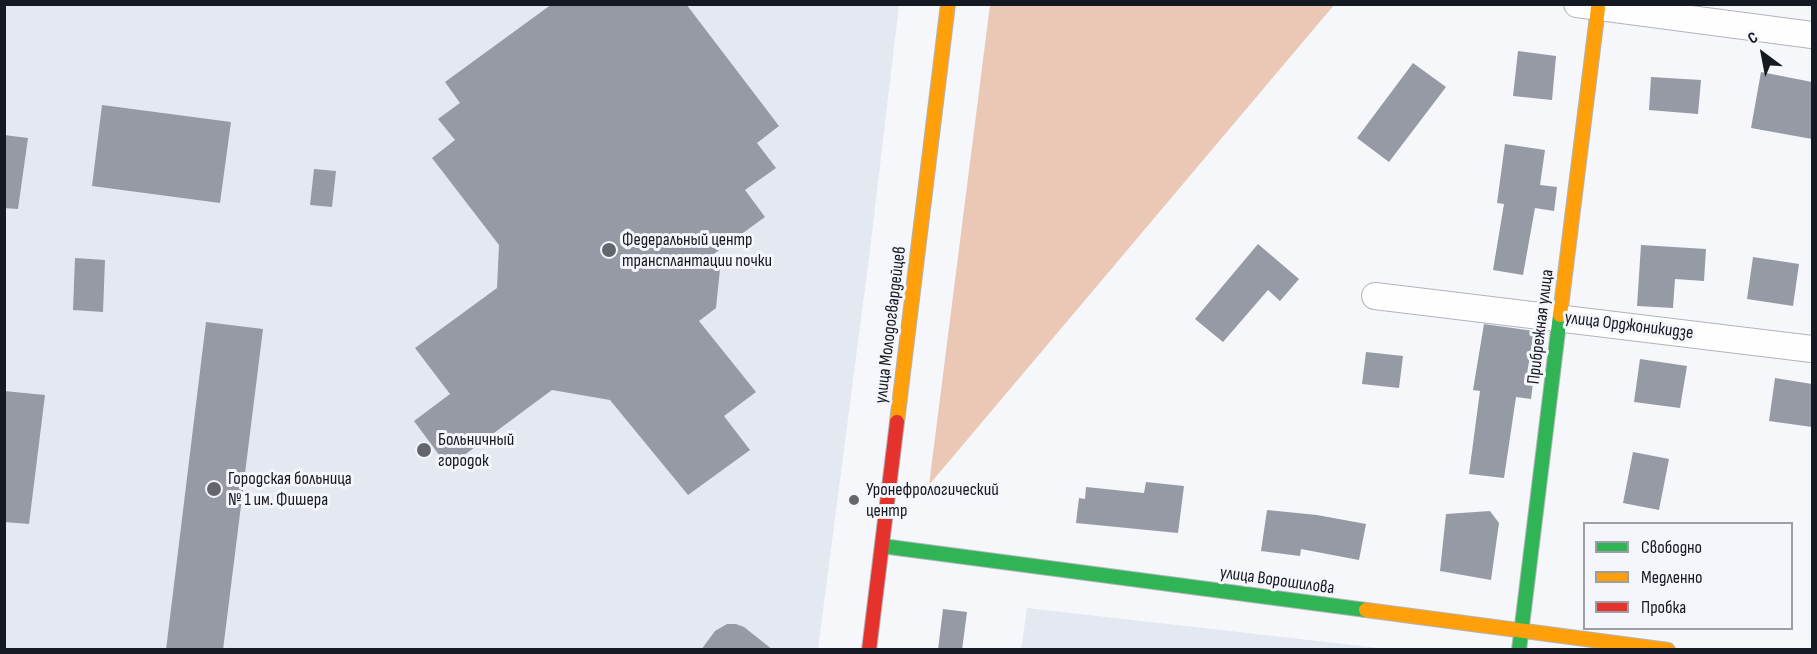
<!DOCTYPE html>
<html>
<head>
<meta charset="utf-8">
<style>
  body { margin:0 }
  #map { position:relative; width:1817px; height:654px; overflow:hidden; background:#f5f7fa; font-family:"Sofia Sans Condensed",sans-serif }
  canvas { display:block }
  .frame { position:absolute; inset:0; border:6px solid #151921; pointer-events:none }
  .legend { position:absolute; left:1583px; top:522px; width:210px; height:108px; box-sizing:border-box; background:#f4f6fb; border:2px solid #9b9ea4; margin:0; padding:8px 10px; list-style:none; font-size:18px; color:#151921 }
  .legend li { display:flex; align-items:center; gap:12px; height:30px }
  .legend b { width:30px; border:2px solid #9b9ea4 }
  .north { position:absolute; left:1733px; top:24px; width:60px; height:60px; -webkit-text-stroke:4px #f4f6fb; paint-order:stroke; rotate:328deg; font-size:16px; font-weight:700; line-height:24px; text-align:center; color:#151921 }
  .north::after { content:''; display:block; margin:auto; width:21px; height:27px; background:#151921; clip-path:polygon(50% 0,100% 100%,50% 72%,0 100%) }
</style>
</head>
<body>
<div id="map">
<canvas width="1817" height="654"></canvas>
<div class="frame"></div>
<ul class="legend">
<li><b style="height:8px;background:#30b455"></b>Свободно</li>
<li><b style="height:8px;background:#ff9f0a"></b>Медленно</li>
<li><b style="height:8px;background:#e5322d"></b>Пробка</li>
</ul>
<div class="north">С</div>
</div>
<script>
const ctx = document.querySelector('canvas').getContext('2d');
ctx.lineJoin = 'round';
function fillPath(path, color) { ctx.fillStyle = color; ctx.fill(path, 'evenodd'); }
function trace(path, color, width, dash) { ctx.strokeStyle = color; ctx.lineWidth = width; ctx.lineCap = dash ? 'butt' : 'round'; ctx.setLineDash(dash || []); ctx.stroke(path); }
function drawText(font, color, halo, rows, align = 'center') {
  ctx.font = font + ' "Sofia Sans Condensed",sans-serif'; ctx.lineWidth = 6; ctx.setLineDash([]); ctx.textBaseline = 'middle'; ctx.strokeStyle = halo; ctx.fillStyle = color; for (const [text, x, y, turn = 0] of rows) {
    ctx.save(); ctx.translate(x, y); ctx.rotate((+turn || 0) * Math.PI / 180); ctx.textAlign = isNaN(turn) ? turn : align; if (halo) ctx.strokeText(text, 0, 0); ctx.fillText(text, 0, 0); ctx.restore();
  }
}
fillPath(new Path2D(`
  M4 5H899L870 250 818 649H5Z
  M1027 608 1388 649H1021Z`), '#e4e9f1');
fillPath(new Path2D(`
  M990 4 1334 5 929 485 990 5Z`), '#ebc7b5');
fillPath(new Path2D(`
  M552 4H686L779 126 757 143 776 168 745 190 765 217 711 256 720 269 716 308 699 321 756 392 724 416 750 450 688 495 610 400 552 390 448 467 414 421 450 394 415 348 497 288 499 245 432 158 455 140 438 119 460 103 445 82Z
  M1518 51 1556 56 1552 100 1513 96Z
  M1413 63 1446 87 1389 162 1357 138Z
  M1761 72 1812 82V139L1751 128Z
  M1651 77 1701 80 1698 114 1649 110Z
  M102 105 231 122 220 203 92 186Z
  M4 135 28 138 18 209 4 208Z
  M1505 144 1545 150 1540 185 1557 187 1554 211 1535 208 1523 275 1493 270 1504 204 1497 203Z
  M314 169 336 171 332 207 310 205Z
  M1258 244 1299 279 1280 301 1268 290 1223 342 1195 319Z
  M1641 245 1706 249 1704 281 1675 279 1673 308 1637 306Z
  M1753 257 1799 264 1793 306 1747 299Z
  M75 258 105 260 103 312 73 310Z
  M206 322 263 329 223 650H166Z
  M1484 324 1534 331 1527 374 1534 375 1531 399 1516 397 1504 478 1469 474 1480 391 1473 390Z
  M1366 352 1403 356 1399 388 1362 384Z
  M1640 359 1687 366 1680 408 1634 402Z
  M1775 378 1812 384V427L1769 421Z
  M4 391 45 395 29 524 4 522Z
  M1633 452 1669 459 1659 510 1623 503Z
  M1146 482 1184 486 1178 533 1076 523 1079 498 1085 499 1086 487 1144 493Z
  M1267 510 1317 515 1366 524 1359 560 1301 549 1300 556 1261 551Z
  M1490 511 1499 523 1491 580 1440 571 1446 514Z
  M943 609 967 612 962 650H938Z
  M727 624H736L744 627 773 650H701L715 631Z`), '#959aa5');
const street = new Path2D(`
  M1577 4 1812 35
  M1375 296 1812 349`);
const fast = new Path2D(`
  M882 546 1366 610
  M1519 650 1560 315`);
const slow = new Path2D(`
  M1560 315 1598 8
  M897 422 948 4
  M1366 610 1668 650`);
const jam = new Path2D(`
  M869 650 897 422`);
trace(street, '#b1b4ba', 28);
trace(fast, '#b1b4ba', 16);
trace(slow, '#b1b4ba', 16);
trace(jam, '#b1b4ba', 16);
trace(street, '#fefefe', 26);
trace(fast, '#30b455', 14);
trace(slow, '#ff9f0a', 14);
trace(jam, '#e5322d', 14);
for (const [x, y, r, color] of [
  [609,250,8,"#63676d"],
  [424,450,8,"#63676d"],
  [214,489,8,"#63676d"],
  [854,500,6,"#63676d"]
]) { const dot = new Path2D(); dot.arc(x, y, r, 0, 2 * Math.PI); ctx.fillStyle = color; ctx.fill(dot); trace(dot, '#f4f6fb', 2); }
drawText('18px', '#151921', '#f4f6fb', [
  ["Федеральный центр",622,240],
  ["трансплантации почки",622,261],
  ["Больничный",438,440],
  ["городок",438,461],
  ["Городская больница",228,479],
  ["№ 1 им. Фишера",228,500],
  ["Уронефрологический",866,490],
  ["центр",866,511]
], 'left');
drawText('18px', '#151921', '#f4f6fb', [
  ["улица Молодогвардейцев",891,325,-83],
  ["улица Орджоникидзе",1629,326,7],
  ["Прибрежная улица",1541,327,-83],
  ["улица Ворошилова",1277,581,8]
]);
</script>
</body>
</html>
